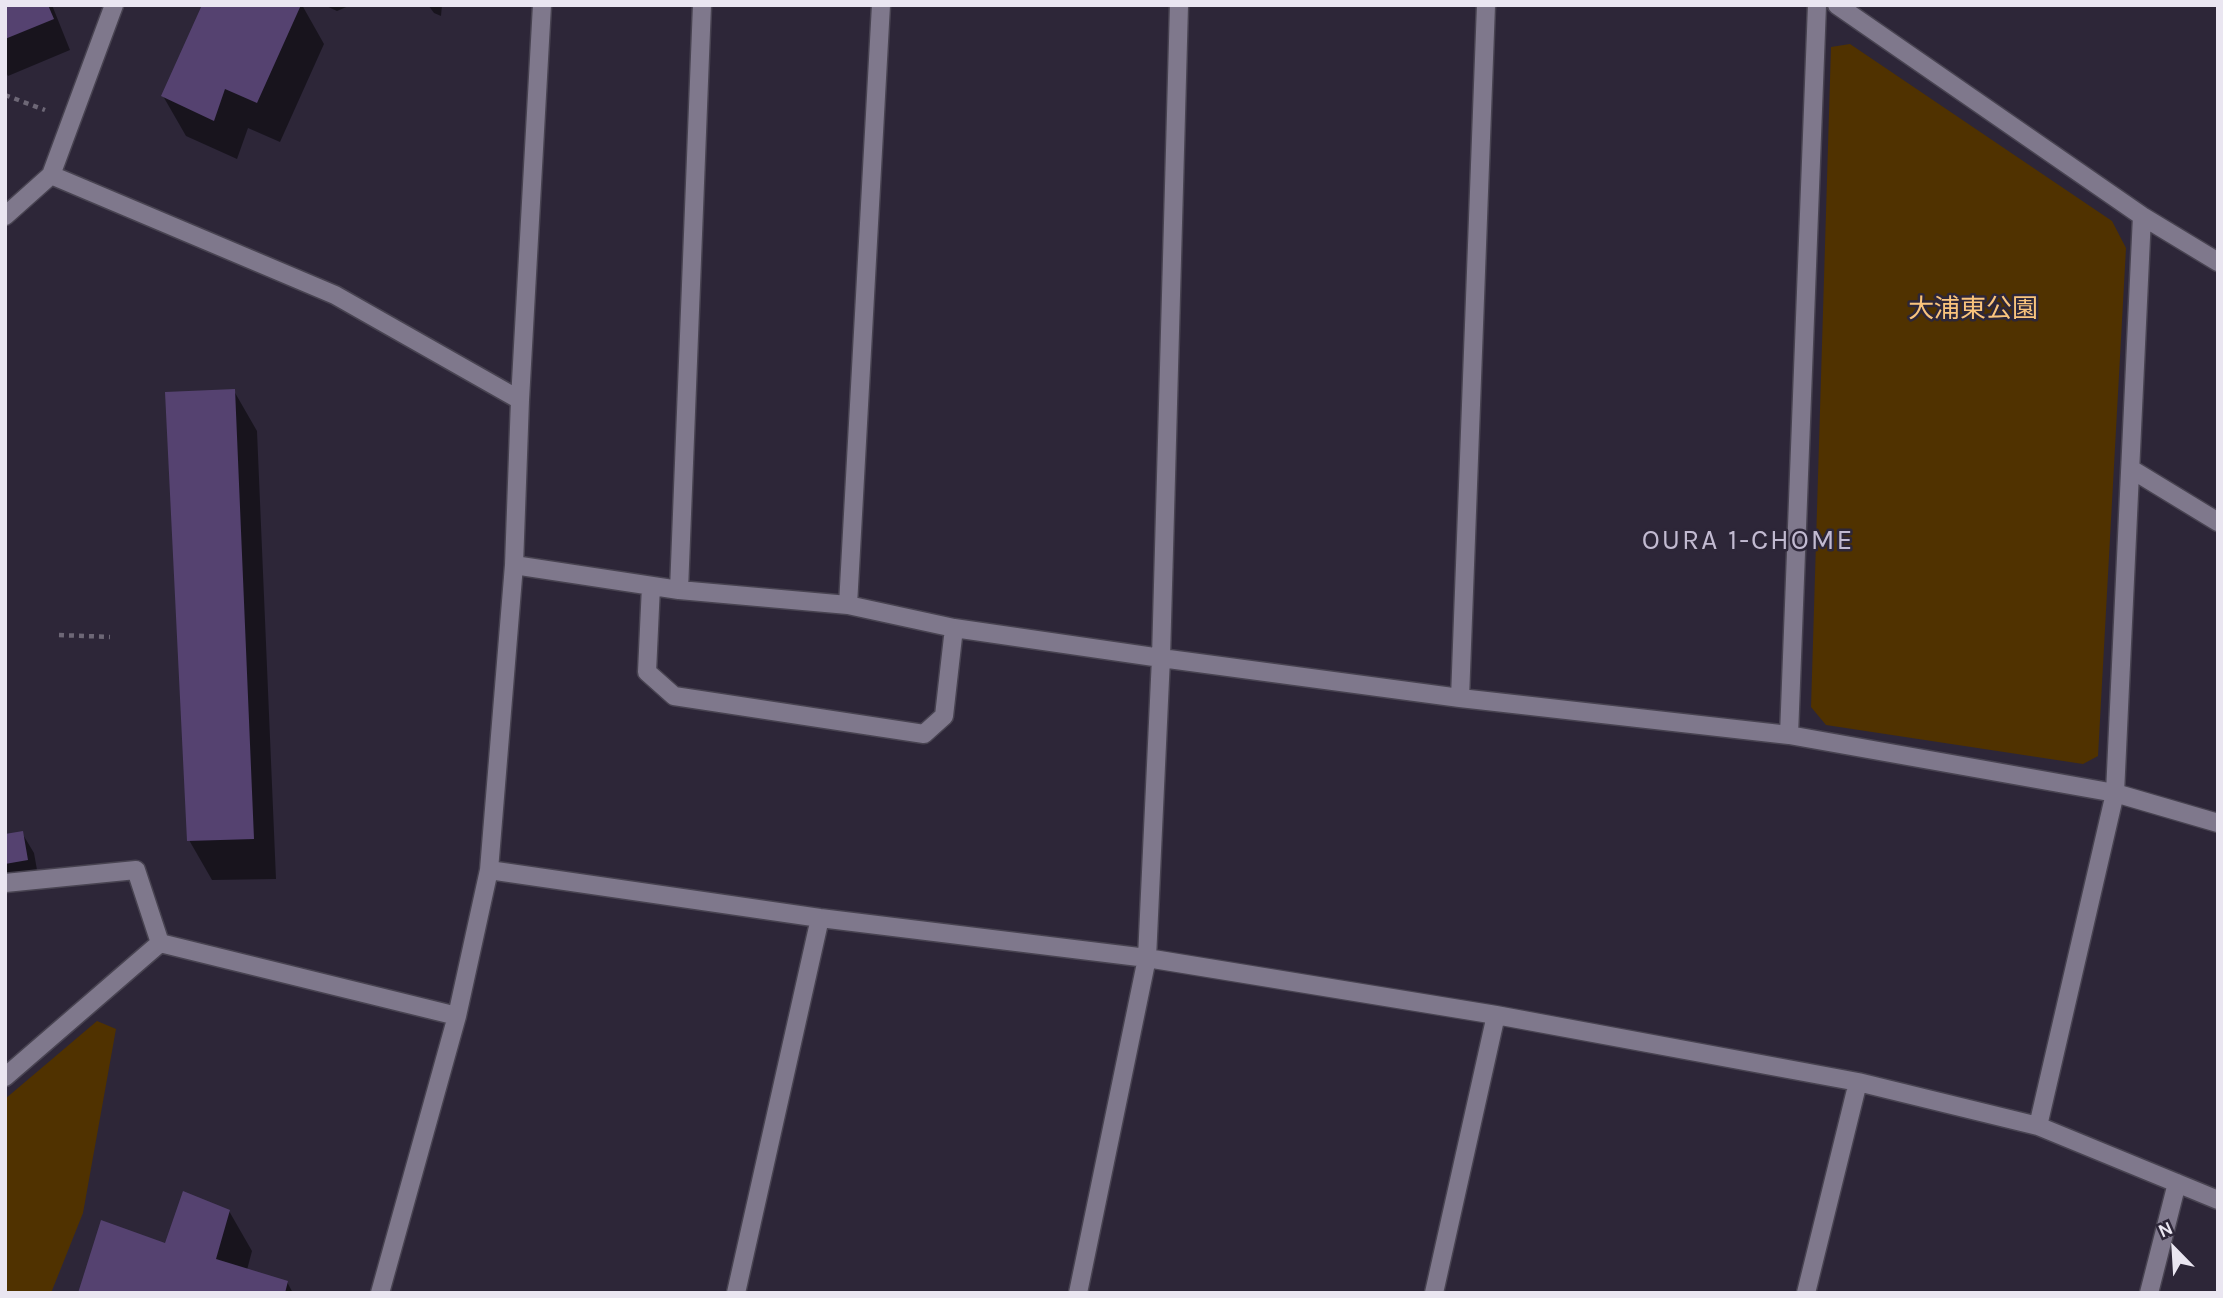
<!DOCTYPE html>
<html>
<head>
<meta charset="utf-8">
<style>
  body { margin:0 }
  #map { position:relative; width:2223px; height:1298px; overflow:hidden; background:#2d2638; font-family:Karla,sans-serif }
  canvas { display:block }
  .frame { position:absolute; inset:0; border:7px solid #eae6f1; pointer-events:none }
  .north { position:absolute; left:2139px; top:1214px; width:70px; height:70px; -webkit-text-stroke:5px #2d2638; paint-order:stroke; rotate:336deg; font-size:19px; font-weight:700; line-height:28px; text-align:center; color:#eae6f1 }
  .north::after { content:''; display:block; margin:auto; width:24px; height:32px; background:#eae6f1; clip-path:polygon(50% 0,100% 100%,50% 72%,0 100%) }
</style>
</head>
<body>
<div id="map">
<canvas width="2223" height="1298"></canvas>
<div class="frame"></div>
<div class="north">N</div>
</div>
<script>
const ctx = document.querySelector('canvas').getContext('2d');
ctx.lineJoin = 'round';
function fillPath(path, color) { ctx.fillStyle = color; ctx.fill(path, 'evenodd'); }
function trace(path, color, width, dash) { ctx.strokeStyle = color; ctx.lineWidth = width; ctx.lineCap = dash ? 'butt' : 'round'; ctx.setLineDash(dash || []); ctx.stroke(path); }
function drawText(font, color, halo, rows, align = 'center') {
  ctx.font = font + ' Karla,"Noto Sans JP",sans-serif'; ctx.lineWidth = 5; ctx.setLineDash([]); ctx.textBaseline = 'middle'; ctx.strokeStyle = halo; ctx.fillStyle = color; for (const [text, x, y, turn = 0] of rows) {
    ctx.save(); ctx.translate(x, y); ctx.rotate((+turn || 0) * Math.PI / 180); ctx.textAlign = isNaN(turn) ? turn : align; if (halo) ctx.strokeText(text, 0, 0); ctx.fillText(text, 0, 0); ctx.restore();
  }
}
fillPath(new Path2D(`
  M1850 44 2112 221 2126 248 2098 756 2083 764 1826 725 1811 707 1831 47Z
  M97 1021 116 1029 83 1213 51 1293H5V1099Z`), '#503200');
fillPath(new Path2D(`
  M5 5H52L70 50 8 76 5 71Z
  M204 5H302L324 44 280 142 248 128 237 159 186 136 163 96Z
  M324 5H351L337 11Z
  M442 5 441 16 434 13 428 5Z
  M234 391 257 431 276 879 212 880 189 840Z
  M22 833 34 853 39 881 5 886V835Z
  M229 1211 252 1251 247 1270 287 1282 293 1293H80Z`), '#0007');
fillPath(new Path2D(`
  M5 5H48L54 19 5 39Z
  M202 5H301L257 103 225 89 214 121 161 96Z
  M235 389 254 839 187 841 165 392Z
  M23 831 28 860 5 864V834Z
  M183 1191 230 1210 216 1259 288 1281 285 1293H78L101 1220 165 1243Z`), '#554270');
const minor = new Path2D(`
  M1837 5 2142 216 2218 262
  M51 175 335 295 520 400
  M5 216 51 175 114 5
  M2131 469 2218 522
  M514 565 679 590 848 605 954 628 1161 658 1460 698 1789 735 2115 793 2218 823
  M651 586 647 672 674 696 924 734 944 716 954 628
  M679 590 702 5
  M848 605 881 5
  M1460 698 1486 5
  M1789 735 1817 5
  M489 870 820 918 1147 958 1496 1015 1858 1082 2038 1126 2218 1200
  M5 883 136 870 160 943
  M5 1077 160 943 457 1016
  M2038 1126 2115 793 2142 216
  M380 1293 457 1016 489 870 514 565 520 400 542 5
  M736 1293 820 918
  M1078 1293 1147 958 1161 658 1179 5
  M1434 1293 1496 1015
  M1806 1293 1858 1082
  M2149 1293 2177 1183`);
trace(minor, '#484351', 21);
trace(new Path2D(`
  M5 95 45 110
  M59 635 110 637`), '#6d6776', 4.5, [5, 5]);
trace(minor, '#7f788c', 18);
drawText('26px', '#fac47d', '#2d2638', [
  ["大浦東公園",1973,310]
]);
ctx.letterSpacing = '2px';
drawText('28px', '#c2bad1', '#2d2638', [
  ["OURA 1-CHOME",1748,541]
]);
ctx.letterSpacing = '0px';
</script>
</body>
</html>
